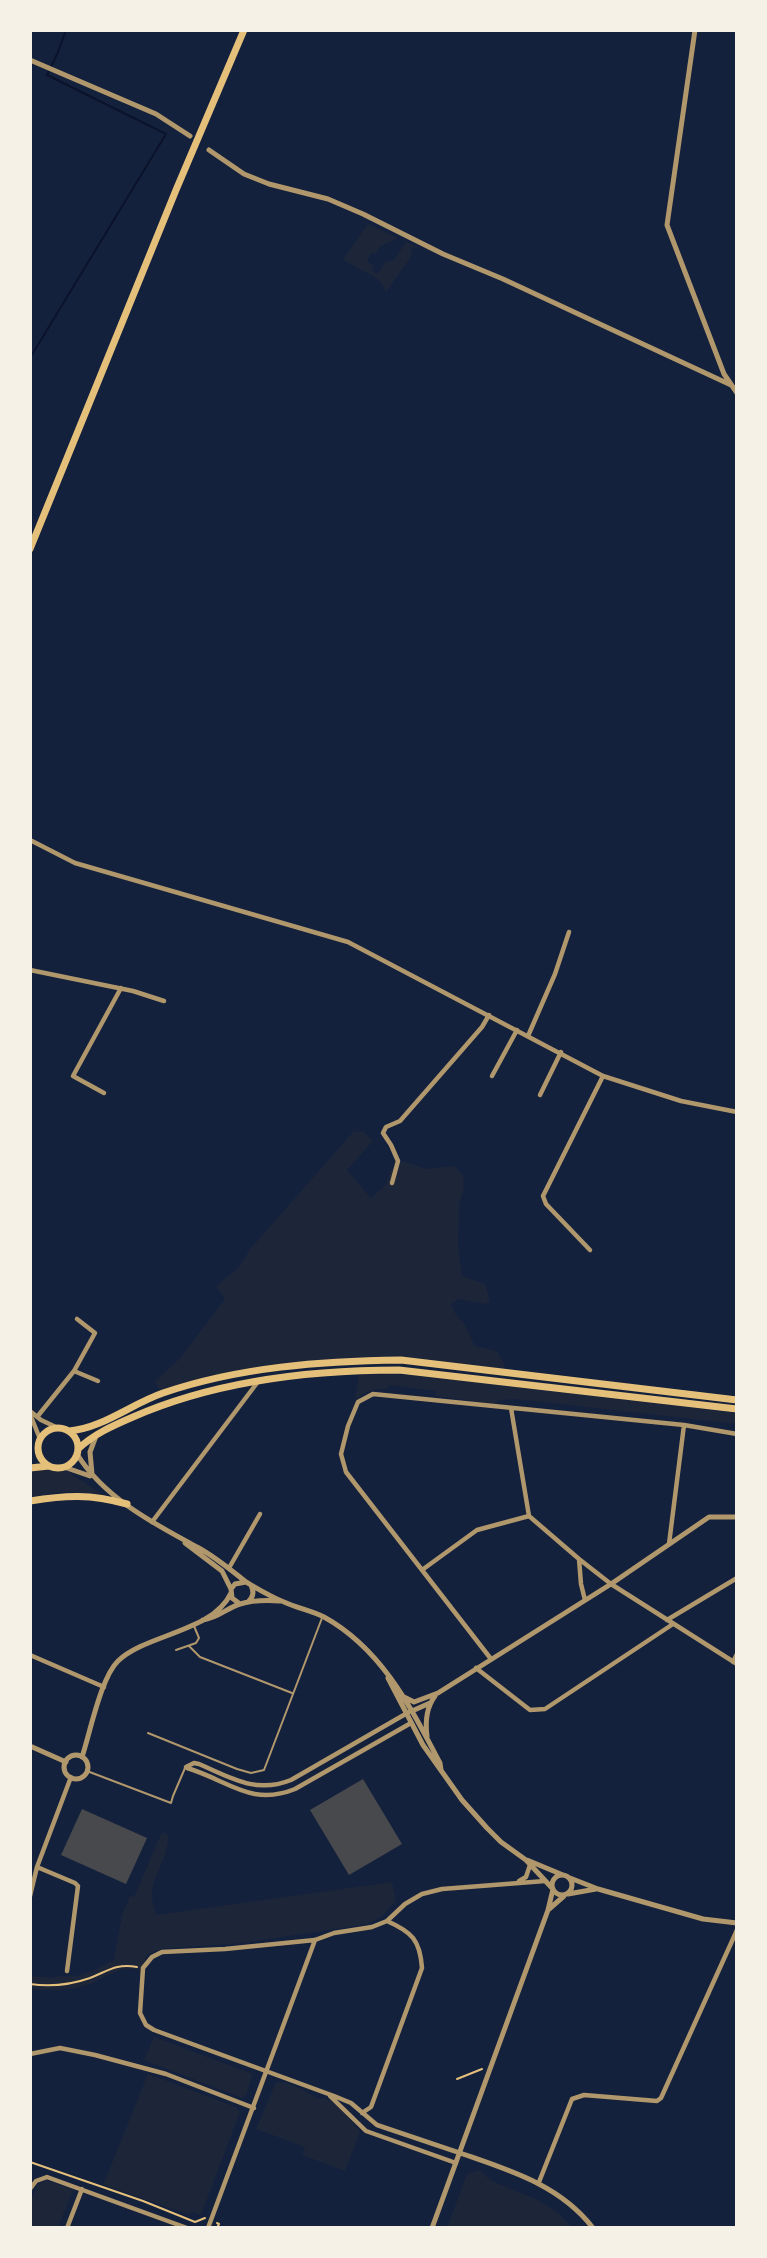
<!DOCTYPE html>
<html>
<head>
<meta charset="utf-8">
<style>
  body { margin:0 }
  #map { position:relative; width:767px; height:2258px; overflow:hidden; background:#14213d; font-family:Commissioner,sans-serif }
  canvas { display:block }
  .frame { position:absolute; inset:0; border:32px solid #f6f1e7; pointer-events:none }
</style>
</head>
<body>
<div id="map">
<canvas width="767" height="2258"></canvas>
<div class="frame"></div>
</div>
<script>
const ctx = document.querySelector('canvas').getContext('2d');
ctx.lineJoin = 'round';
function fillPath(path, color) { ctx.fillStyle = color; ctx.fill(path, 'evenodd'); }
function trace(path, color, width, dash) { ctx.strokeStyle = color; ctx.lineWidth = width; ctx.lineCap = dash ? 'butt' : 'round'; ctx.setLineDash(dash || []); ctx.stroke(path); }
fillPath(new Path2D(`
  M368 224 398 238 381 246 375 254 371 253 367 261 374 266 372 271 378 274 385 262 394 260 406 242 418 247 417 249 413 247 410 251 413 254 386 292C380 273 357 271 343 259Z
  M354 1131 364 1132 373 1141 347 1170 371 1198 386 1185 391 1170 403 1161 425 1169 454 1166 463 1175 464 1188 459 1204 458 1247 462 1276 485 1284 490 1301 485 1304 458 1299 451 1304 456 1315 465 1325 475 1346 497 1351 504 1364 505 1372 402 1360 263 1369 161 1393 155 1382 181 1357 225 1299 216 1286 238 1268 251 1248Z
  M359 1374 413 1375 737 1413V1424L516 1399 500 1400 495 1404 436 1396 435 1391 390 1385 387 1389C373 1388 365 1392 355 1400Z
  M37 1468 65 1470 102 1494 62 1492 30 1497V1472Z
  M162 1832 168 1835C169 1859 150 1878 152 1898 153 1904 155 1910 156 1915L392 1882 396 1901 381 1917 368 1924 243 1943 161 1949 147 1955 141 1970C116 1965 107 1979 84 1986 67 1991 48 1991 30 1989V1976L54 1978 57 1976C82 1978 93 1971 114 1960L122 1915 130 1896 134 1897Z
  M154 2037 253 2074 246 2095 242 2098 144 2060Z
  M148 2074 236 2107 240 2112 201 2215 192 2212 188 2214 103 2185Z
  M276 2082C293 2081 306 2093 320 2099L324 2098 340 2106 360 2132 345 2171 302 2155 305 2147 256 2129Z
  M480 2170 489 2179 498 2184 538 2200 558 2213 573 2228H447L467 2174Z
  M46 2180 73 2190 58 2228H30V2203L37 2185Z`), '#1d2539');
trace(new Path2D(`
  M30 358 166 134 47 75 58 52 66 30`), '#0b132b', 2);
fillPath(new Path2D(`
  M363 1779 402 1844 349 1875 310 1810Z
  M82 1809 147 1838 126 1884 61 1855Z`), '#48494c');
trace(new Path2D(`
  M30 1984C50 1987 70 1985 90 1978 108 1971 116 1963 137 1967
  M457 2079 482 2069
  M30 2162 143 2201 195 2222 205 2218
  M217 2223 219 2224 217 2228`), '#e5c07b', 2);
trace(new Path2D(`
  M189 1646 200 1657 292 1693
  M176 1650 196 1643 199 1638 194 1626
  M148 1733 237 1769 251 1773 264 1770 322 1618
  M87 1771 171 1803 173 1796 185 1768`), '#b1986c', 2);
trace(new Path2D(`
  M30 840 75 863 348 942 603 1076 681 1101 737 1112
  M30 970 133 991 164 1001
  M528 1036 555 974 569 932
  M492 1076 517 1030
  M104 1093 73 1076 121 988
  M540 1095 561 1052
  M392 1183 398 1161 391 1145 383 1133 386 1127 400 1121 482 1027 489 1015
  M590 1250 546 1204 543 1196 603 1076
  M74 1371 98 1381
  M511 1408 529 1516
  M30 1411 41 1420 58 1428
  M30 1414 40 1439
  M37 1417 74 1371 95 1333 77 1319
  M152 1522 257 1383
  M669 1544 684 1425
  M229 1568 260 1514
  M422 1570 477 1530 529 1516 579 1559
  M585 1600 581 1584 579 1559 611 1584 737 1664
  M667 1620 737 1578
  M30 1655 104 1687
  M491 1659 346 1472 341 1454 348 1426 358 1402 373 1394 684 1425 737 1434
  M733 1662 737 1654
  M476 1668 530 1710 545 1709 673 1624
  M186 1767 194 1763 199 1764C231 1778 256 1794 291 1780L409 1712
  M187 1768C228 1780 251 1807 295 1789L411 1723
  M37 1867 75 1883 78 1886 67 1971
  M519 1881 526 1877 530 1865
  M30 1896 37 1867 71 1777
  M387 1921 405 1904 422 1894 442 1889 545 1881
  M30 2054 60 2048 95 2055 166 2074 254 2108
  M330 2096 366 2131 456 2163
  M362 2113 371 2107 422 1968C420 1940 412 1932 387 1921L372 1927 334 1933 315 1940 225 1949 162 1952 152 1957 143 1968 140 2013 146 2025 154 2030 334 2096 351 2103 377 2125 460 2153
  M539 2182 572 2099 584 2095 657 2101 661 2098 737 1930
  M30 2189 36 2181 47 2177 187 2228
  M67 2228 82 2189
  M208 2228 315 1940`), '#b1986c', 4.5);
trace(new Path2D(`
  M695 30 667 225 724 374 737 393
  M30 60 156 114 190 136
  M209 150 244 174 269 184 328 199 363 214 443 254 503 279 731 385
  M77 1454C103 1497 154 1524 197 1547 214 1556 230 1569 246 1582
  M64 1467 90 1476
  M92 1474 90 1452 96 1436
  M185 1543 222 1571 231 1589
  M248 1602C254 1596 254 1592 251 1585
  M240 1604 232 1598 231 1589 235 1584 246 1582C258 1589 271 1597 284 1602 297 1608 312 1611 324 1617 382 1649 411 1708 440 1763L441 1770
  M203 1620C218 1618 227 1608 240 1604 253 1600 266 1600 280 1601
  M388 1678 423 1745 462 1800 487 1828 501 1842 526 1860 552 1888
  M404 1697 414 1702 438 1693 611 1584 709 1517H737
  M412 1711 430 1703
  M427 1736C425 1721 426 1708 435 1696
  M30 1746 66 1762
  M64 1767a12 12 0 1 1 24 0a12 12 0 1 1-24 0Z
  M82 1757C90 1733 101 1677 118 1661 146 1634 213 1632 231 1593
  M527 1860 563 1875
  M552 1885a10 10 0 1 1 20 0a10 10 0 1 1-20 0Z
  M570 1878 598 1889 703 1919 737 1923
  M568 1894 596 1889
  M548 1910 564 1896
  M460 2153C509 2170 560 2185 593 2228
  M432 2228 548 1910 553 1889`), '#b1986c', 5);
trace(new Path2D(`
  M38 1448a20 20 0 1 1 40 0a20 20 0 1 1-40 0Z
  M69 1431C103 1428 131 1404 163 1393 239 1367 322 1361 401 1360L737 1400
  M78 1449C94 1434 112 1426 133 1417 215 1381 309 1370 399 1370L737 1409
  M30 1468 49 1466
  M30 1501C67 1495 90 1494 127 1504`), '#e5c07b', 7);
trace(new Path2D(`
  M30 549 176 190 244 30`), '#e5c07b', 7);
</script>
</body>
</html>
